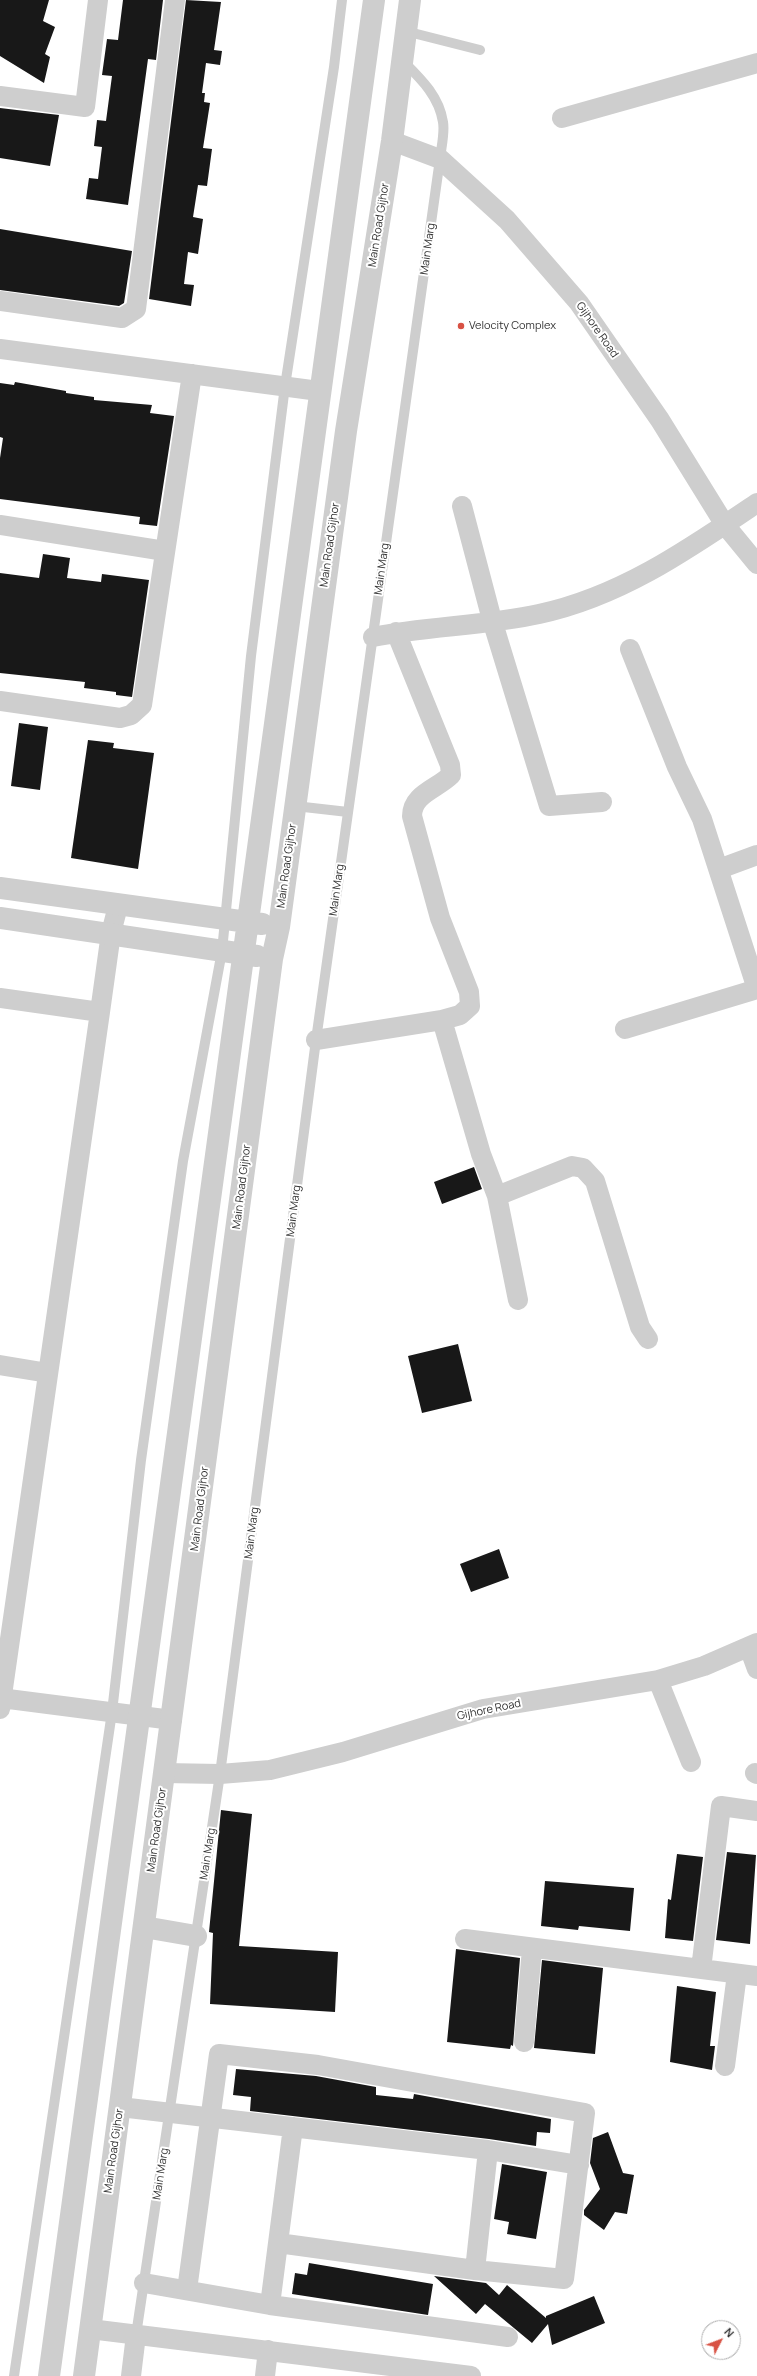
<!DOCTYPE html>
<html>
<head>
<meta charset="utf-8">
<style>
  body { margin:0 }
  #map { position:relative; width:757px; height:2376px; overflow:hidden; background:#fff; font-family:Manrope,sans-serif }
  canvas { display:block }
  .north { position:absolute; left:701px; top:2320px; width:40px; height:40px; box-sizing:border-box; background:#fff; border:1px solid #adadad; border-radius:50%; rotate:48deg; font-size:11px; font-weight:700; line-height:16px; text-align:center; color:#313131 }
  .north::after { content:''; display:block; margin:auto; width:14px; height:18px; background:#d85143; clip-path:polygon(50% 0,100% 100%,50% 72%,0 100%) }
</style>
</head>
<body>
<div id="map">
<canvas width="757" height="2376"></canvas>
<div class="north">N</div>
</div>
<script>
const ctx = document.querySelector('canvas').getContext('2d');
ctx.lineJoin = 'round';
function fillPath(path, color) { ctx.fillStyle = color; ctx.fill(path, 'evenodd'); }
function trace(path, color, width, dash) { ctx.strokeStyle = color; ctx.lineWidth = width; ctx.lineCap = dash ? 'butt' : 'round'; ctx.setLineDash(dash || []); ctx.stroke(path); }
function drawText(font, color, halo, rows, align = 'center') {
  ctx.font = font + ' Manrope,sans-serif'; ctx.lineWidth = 4; ctx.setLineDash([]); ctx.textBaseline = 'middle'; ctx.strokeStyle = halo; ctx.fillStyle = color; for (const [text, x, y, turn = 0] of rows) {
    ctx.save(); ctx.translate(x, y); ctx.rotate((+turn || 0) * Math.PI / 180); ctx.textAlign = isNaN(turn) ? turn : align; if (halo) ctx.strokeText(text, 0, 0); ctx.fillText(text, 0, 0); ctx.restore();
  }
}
fillPath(new Path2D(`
  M0 0H49L43 21 55 27 45 54 50 57 44 83 0 56Z
  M123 0H163L156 60 148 59 128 205 86 199 89 178 98 179 102 147 94 146 97 120 106 121 112 76 102 75 107 39 118 40Z
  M186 0 221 2 214 50 222 51 220 65 206 63 202 93H205L204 102 210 103 203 148 212 149 207 186 198 185 193 217 203 219 198 254 188 252 184 284 194 285 191 306 149 299Z
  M0 108 59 115 50 166 0 158Z
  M0 229 132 251 124 303 119 306 0 290Z
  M15 382 66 391V393L94 397V400L152 405 150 413 174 416 157 526 139 524 140 517 0 499V458L3 438 0 437V383L14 385Z
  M43 554 70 558 67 578 101 582 102 574 149 580 132 697 116 695V692L84 688 85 682 0 673V573L39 578Z
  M19 723 48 727 40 790 11 786Z
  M88 740 114 743 113 748 154 753 138 869 71 858Z
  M474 1167 482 1189 442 1204 434 1182Z
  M458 1344 472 1401 422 1413 408 1356Z
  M499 1549 509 1578 471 1592 460 1564Z
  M221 1810 252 1814 239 1946 338 1952 335 2012 210 2004 213 1933 209 1932Z
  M727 1852 756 1855 750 1944 716 1940Z
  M677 1854 703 1857 693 1941 665 1938 668 1899 671 1900Z
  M545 1881 634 1888 630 1931 579 1926 578 1930 541 1926Z
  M456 1949 520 1958 513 2046 511 2045 510 2049 447 2042Z
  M542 1960 603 1968 595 2054 534 2048Z
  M677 1986 716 1992 710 2046H715L712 2070 670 2062Z
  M236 2069 316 2076 376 2087V2095L413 2099 414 2094 551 2119 550 2133 537 2132 536 2146 489 2139 250 2111 251 2097 233 2095Z
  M608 2132 623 2173 634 2175 627 2214 615 2212 604 2230 584 2215V2210L600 2189 590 2163 593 2138Z
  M502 2164 547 2172 536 2239 507 2234 509 2222 494 2219Z
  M309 2263 433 2284 428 2315 292 2294 295 2273 307 2275Z
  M434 2276 486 2283 499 2295 507 2285 546 2318V2316L594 2296 605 2323 552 2345 548 2324 532 2343 485 2304 476 2314Z`), '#181818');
trace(new Path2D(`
  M405 31 480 50
  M295 806 348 812
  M136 2335 220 1774 316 1040 440 159C441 148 445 133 443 122 439 96 421 79 403 61
  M14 2376 112 1712 141 1460 183 1161 222 951 251 656 285 386 334 67 342 0`), '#cecece', 10);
trace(new Path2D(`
  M0 96 85 107 98 0
  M562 118 757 63
  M392 141 440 159 507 220 579 303 660 420 725 525 757 564
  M0 301 122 318 136 309 175 0
  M0 349 319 391
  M462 506 492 620 549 806 602 802
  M0 525 165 551
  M396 632 450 765 451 775C437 789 412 794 412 816L440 918 469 992 470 1006 460 1015 442 1020 481 1154 497 1196 518 1300
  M373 637C428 626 485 626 539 614 620 597 689 549 757 503
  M630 649 677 767 702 819 757 989
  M0 701 120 718 131 715 142 705 192 374
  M719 869 757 855
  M0 998 100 1012
  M625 1029 757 989
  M316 1040 442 1020
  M497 1196 572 1166 583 1168 595 1181 640 1327 648 1339
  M0 1365 48 1373
  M749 1647 757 1669
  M658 1680 691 1762
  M0 1698 172 1720
  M0 1709 100 1012 111 933 118 906
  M164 1773 220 1774 270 1770 343 1752 483 1709 658 1680 704 1666 757 1643
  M755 1773 757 1774
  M465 1939 757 1976
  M701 1969 721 1806 757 1811
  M524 2042 532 1948
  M725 2066 737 1974
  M120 2107 488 2150 579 2165
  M475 2270 488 2150
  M144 2283 270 2305 508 2337
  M187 2290 219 2054 318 2065 585 2113 564 2279 475 2270 278 2243
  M270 2305 293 2127
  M90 2329 471 2376
  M131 2376 136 2335
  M265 2376 268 2350`), '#cecece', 20);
trace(new Path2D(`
  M0 888 262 924
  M0 918 257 956
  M144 1927 196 1936
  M49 2376 374 0
  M84 2376 272 959 279 927 346 431 392 141 410 0`), '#cecece', 22);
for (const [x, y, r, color] of [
  [461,326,4,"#d85143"]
]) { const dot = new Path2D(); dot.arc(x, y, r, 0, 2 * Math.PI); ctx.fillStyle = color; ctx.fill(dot); trace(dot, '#fff', 1.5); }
drawText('11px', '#313131', '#fff', [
  ["Main Road Gijhor",379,225,-81],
  ["Main Marg",428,249,-82],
  ["Gijhore Road",597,330,55],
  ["Main Road Gijhor",330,545,-82],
  ["Main Marg",382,569,-82],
  ["Main Road Gijhor",287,866,-82],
  ["Main Marg",337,890,-82],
  ["Main Road Gijhor",242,1187,-83],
  ["Main Marg",294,1211,-83],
  ["Main Road Gijhor",200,1509,-83],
  ["Main Marg",252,1533,-83],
  ["Gijhore Road",489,1710,-12],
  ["Main Road Gijhor",157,1830,-82],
  ["Main Marg",208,1854,-81],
  ["Main Road Gijhor",114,2151,-82],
  ["Main Marg",161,2174,-81]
]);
drawText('11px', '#313131', '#fff', [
  ["Velocity Complex",469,326]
], 'left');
</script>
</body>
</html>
